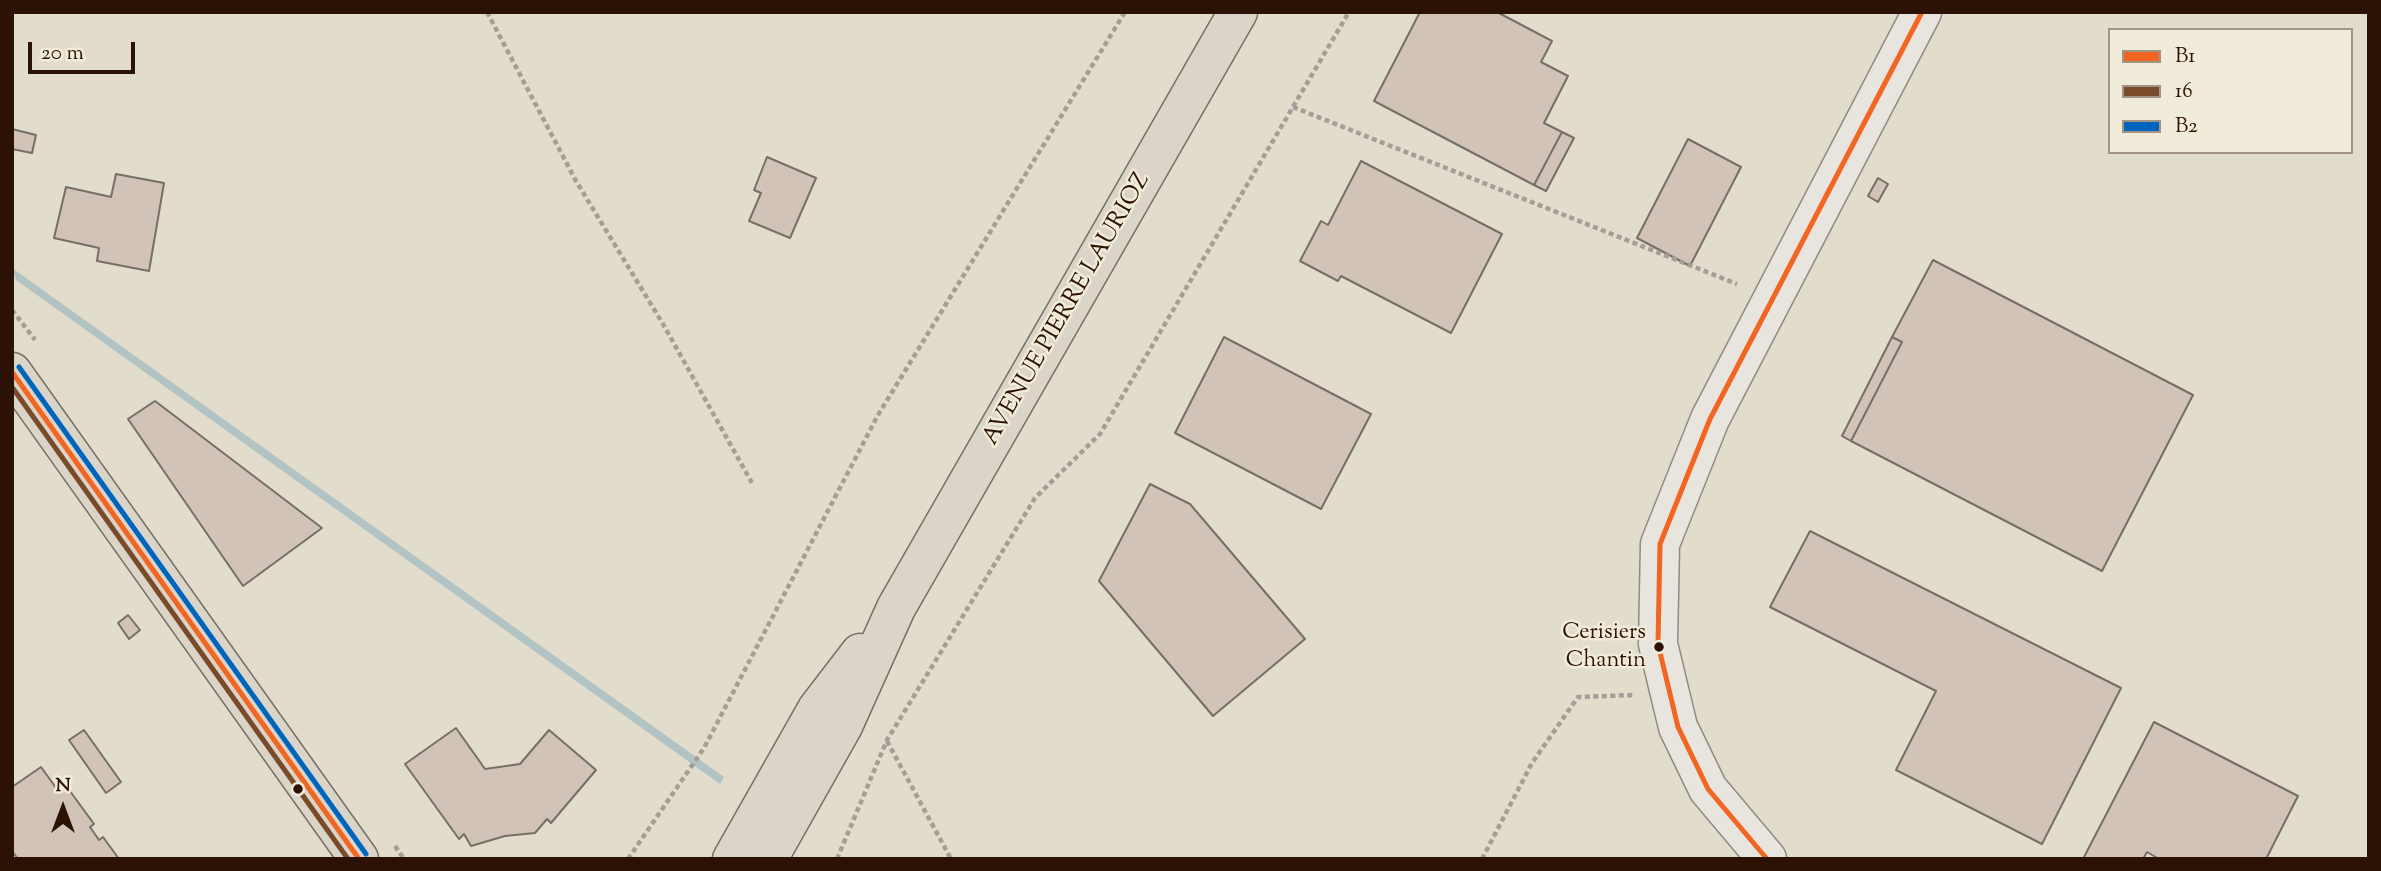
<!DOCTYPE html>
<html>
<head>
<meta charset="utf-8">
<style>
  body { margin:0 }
  #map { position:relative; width:2381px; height:871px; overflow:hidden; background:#e1dccc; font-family:"Sorts Mill Goudy",serif }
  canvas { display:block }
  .frame { position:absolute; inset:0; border:14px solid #2c1204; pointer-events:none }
  .legend { position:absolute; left:2108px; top:28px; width:245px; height:126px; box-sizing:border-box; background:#f1ebd9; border:2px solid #a29484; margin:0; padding:9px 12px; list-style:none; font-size:21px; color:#2c1204 }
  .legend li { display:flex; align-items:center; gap:14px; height:35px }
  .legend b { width:35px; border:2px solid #a29484 }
  .north { position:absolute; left:28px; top:773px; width:70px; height:70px; -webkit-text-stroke:5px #f1ebd9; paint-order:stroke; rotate:0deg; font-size:19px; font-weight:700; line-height:28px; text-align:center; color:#2c1204 }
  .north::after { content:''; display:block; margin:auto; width:24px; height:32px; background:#2c1204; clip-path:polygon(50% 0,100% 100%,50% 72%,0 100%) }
  .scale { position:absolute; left:28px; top:42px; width:107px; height:32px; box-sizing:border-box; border:4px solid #2c1204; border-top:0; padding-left:9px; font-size:21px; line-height:24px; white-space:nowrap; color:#2c1204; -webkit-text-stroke:5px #f1ebd9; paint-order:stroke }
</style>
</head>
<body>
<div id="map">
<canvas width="2381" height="871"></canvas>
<div class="frame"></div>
<ul class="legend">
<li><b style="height:9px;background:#f26522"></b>B1</li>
<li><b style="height:9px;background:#7a4b2a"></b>16</li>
<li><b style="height:9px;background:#0065bd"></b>B2</li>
</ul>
<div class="north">N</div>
<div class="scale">20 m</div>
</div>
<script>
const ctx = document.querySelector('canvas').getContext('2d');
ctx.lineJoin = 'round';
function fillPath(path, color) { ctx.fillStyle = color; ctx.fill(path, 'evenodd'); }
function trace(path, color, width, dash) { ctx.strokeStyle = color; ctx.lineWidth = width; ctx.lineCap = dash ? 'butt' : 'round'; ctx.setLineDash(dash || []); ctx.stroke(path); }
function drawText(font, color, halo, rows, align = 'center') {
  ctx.font = font + ' "Sorts Mill Goudy",serif'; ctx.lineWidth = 5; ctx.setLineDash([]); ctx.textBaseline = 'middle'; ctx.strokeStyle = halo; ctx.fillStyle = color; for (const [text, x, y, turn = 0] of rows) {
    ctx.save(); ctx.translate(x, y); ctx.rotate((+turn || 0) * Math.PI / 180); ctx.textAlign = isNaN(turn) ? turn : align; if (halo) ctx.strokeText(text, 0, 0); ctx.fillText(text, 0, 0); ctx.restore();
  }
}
fillPath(new Path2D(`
  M12 268 724 777 720 784 16 280Z`), '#b1c4c3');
const building = new Path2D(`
  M1420 12H1497L1552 41 1541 62 1568 76 1544 123 1562 132 1534 185 1374 101Z
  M12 129 36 135 32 153 12 149Z
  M1562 132 1574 138 1546 191 1534 185Z
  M1688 139 1741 167 1690 266 1637 238Z
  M767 157 816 178 790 238 749 221 761 193 754 190Z
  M1361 161 1502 234 1451 333 1341 276 1338 281 1300 261 1321 221 1328 225Z
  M116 174 164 183 149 271 97 261 99 248 54 238 66 187 111 197Z
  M1878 178 1888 184 1878 202 1868 196Z
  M1933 260 2193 395 2102 571 1851 441 1902 342 1892 337Z
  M1224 337 1371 414 1321 509 1175 433Z
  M1892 337 1902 342 1851 441 1842 436Z
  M155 401 322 528 243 586 128 419Z
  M1150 484 1190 504 1305 639 1213 716 1099 581Z
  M1810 531 2121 688 2042 844 1896 770 1936 691 1770 607Z
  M128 615 140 630 129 639 118 623Z
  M2154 722 2298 796 2266 859H2159L2147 852 2143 859H2083Z
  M456 728 485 769 520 764 549 730 596 770 551 823 547 819 535 833 505 836 471 846 464 834 459 839 405 764Z
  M84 730 121 782 106 793 69 740Z
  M41 767 59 792 67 787 94 824 90 827 99 840 103 837 119 859H18L12 851V787Z`);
fillPath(building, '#d2c3b9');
trace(building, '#766f65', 2);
const minor = new Path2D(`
  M1767 859 1708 789 1678 727 1658 644 1660 544 1710 419 1922 12`);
const major = new Path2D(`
  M12 372 359 859
  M732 859 817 709 860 653
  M768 859 843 726 896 608 1238 12`);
trace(minor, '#908a80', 41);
trace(major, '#766f65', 41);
trace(new Path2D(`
  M487 12 576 181 663 324 752 483
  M1293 107 1737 284
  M12 310 35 340
  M887 741 951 859
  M395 846 404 859
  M628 859 704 748 878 415 1125 12
  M837 859 887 740 1035 498 1100 434 1349 12
  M1482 859 1532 763 1578 697 1634 695`), '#a39e97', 4.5, [5, 3.5]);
trace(minor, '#e8e5de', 38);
trace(major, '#dbd5c9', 38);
trace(new Path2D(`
  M12 372 359 859
  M1767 859 1708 789 1678 727 1658 644 1660 544 1710 419 1922 12`), '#f26522', 5);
trace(new Path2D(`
  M12 387 348 859`), '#7a4b2a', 5);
trace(new Path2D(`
  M19 367 366 854`), '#0065bd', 5);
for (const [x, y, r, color] of [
  [1659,647,6,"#2c1204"],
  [298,789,6,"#2c1204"]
]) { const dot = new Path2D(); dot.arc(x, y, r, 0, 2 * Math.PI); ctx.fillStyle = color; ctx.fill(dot); trace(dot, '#f1ebd9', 2.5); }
drawText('22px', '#2c1204', '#f1ebd9', [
  ["Cerisiers",1646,634],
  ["Chantin",1646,662]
], 'right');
drawText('24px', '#2c1204', '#f1ebd9', [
  ["AVENUE PIERRE LAURIOZ",1068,310,-60]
]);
</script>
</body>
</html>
